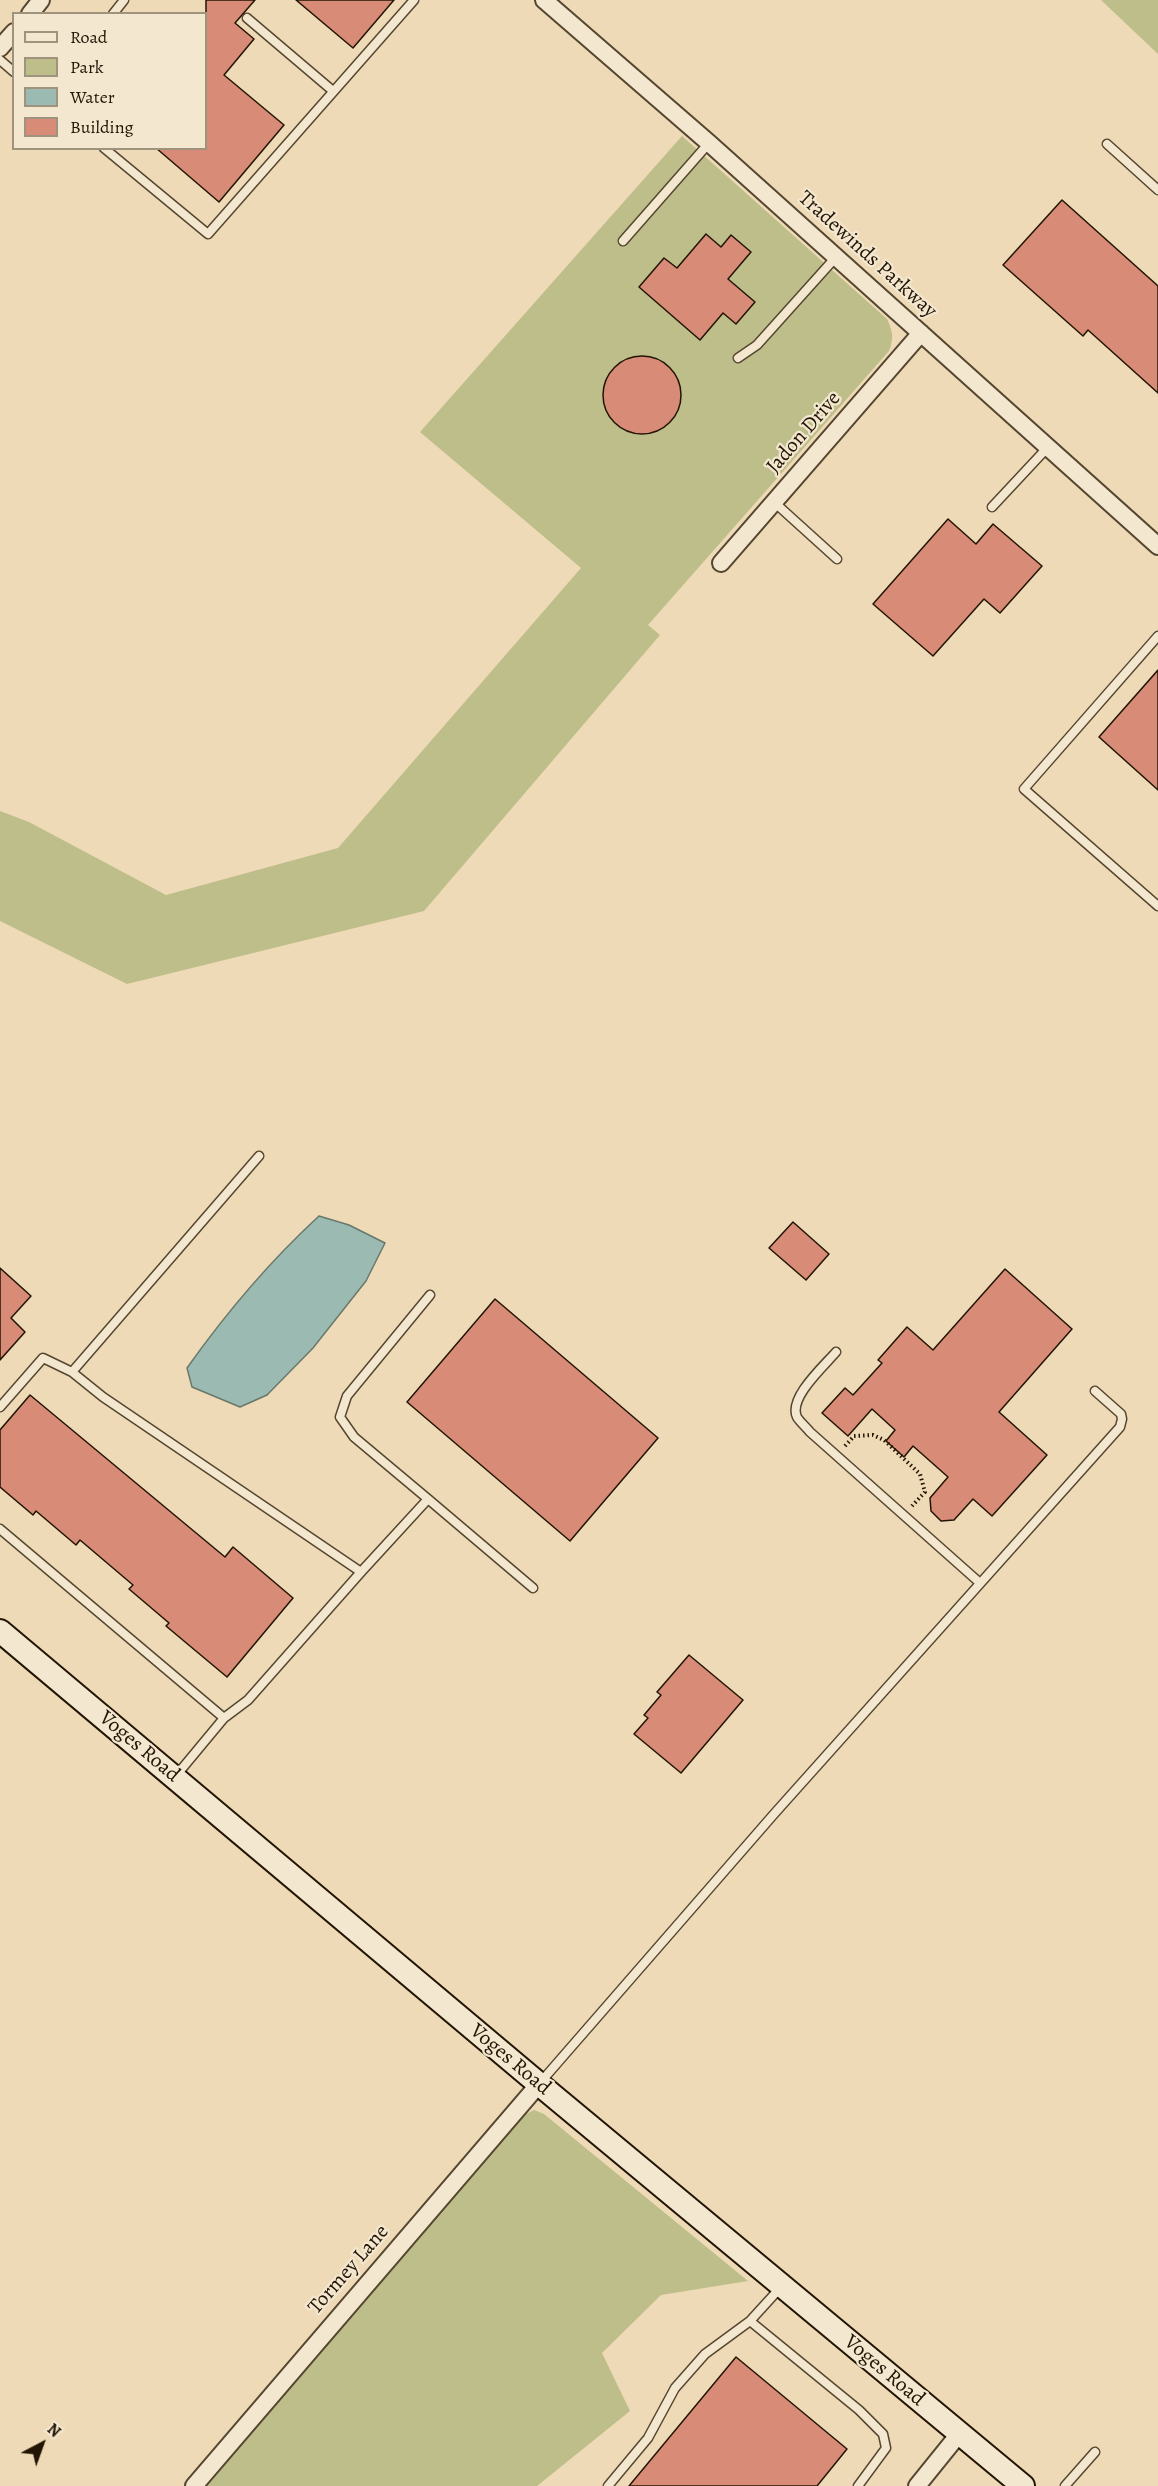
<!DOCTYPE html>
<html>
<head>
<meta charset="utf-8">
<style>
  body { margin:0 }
  #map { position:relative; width:1158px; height:2486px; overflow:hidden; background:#eedab6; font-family:Alegreya,serif }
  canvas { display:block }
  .legend { position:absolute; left:12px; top:12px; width:195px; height:138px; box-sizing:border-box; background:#f4e7d0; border:2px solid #a0937e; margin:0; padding:8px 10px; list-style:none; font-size:18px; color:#221504 }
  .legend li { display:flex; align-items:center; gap:12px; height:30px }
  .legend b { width:30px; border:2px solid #a0937e }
  .north { position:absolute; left:12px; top:2414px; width:60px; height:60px; -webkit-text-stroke:4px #f4e7d0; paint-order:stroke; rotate:41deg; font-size:16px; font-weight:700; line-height:24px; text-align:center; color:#221504 }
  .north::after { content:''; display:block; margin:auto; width:21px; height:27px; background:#221504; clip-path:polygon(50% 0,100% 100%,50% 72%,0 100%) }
</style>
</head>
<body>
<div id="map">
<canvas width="1158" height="2486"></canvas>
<ul class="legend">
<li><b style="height:8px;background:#f4e7d0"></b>Road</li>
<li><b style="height:16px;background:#bebe8a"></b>Park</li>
<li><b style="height:16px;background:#9abab2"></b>Water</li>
<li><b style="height:16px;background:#d88b76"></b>Building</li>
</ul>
<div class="north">N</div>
</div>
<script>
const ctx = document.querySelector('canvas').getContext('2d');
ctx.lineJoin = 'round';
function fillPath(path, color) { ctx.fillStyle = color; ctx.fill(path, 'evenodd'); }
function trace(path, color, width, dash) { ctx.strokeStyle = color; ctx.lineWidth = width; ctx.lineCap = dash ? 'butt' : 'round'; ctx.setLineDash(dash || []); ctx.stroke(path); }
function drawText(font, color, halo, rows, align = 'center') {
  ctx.font = font + ' Alegreya,serif'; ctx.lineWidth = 4.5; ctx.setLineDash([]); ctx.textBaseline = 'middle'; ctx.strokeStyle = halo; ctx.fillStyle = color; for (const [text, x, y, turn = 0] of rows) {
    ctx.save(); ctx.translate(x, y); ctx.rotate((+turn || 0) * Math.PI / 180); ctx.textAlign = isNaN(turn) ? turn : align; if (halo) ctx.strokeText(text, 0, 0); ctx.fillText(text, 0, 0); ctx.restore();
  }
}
fillPath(new Path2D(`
  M1101 0H1158V54Z
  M682 136 887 319C893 332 894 338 889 351L648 625 660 635 424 911 127 984 0 921V811L29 822 166 895 338 848 581 568 420 432Z
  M534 2110 544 2114 748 2281 661 2295 602 2353 630 2411 537 2486H207L522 2116Z`), '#bebe8a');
const water = new Path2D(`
  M319 1216 349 1225 385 1243 366 1281 313 1348 267 1395 240 1407 192 1387 187 1368C226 1313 269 1262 319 1216Z`);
fillPath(water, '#9abab2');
trace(water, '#6a786c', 1.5);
const building = new Path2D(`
  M206 0H255L235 23 254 39 224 75 284 125 219 202 156 148H206Z
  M296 0H394L353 48Z
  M1062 200 1158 286V393L1088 330 1083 336 1003 265Z
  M706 234 721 247 731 235 751 252 728 279 755 302 736 324 723 313 700 340 639 287 664 258 677 268Z
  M603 395a39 39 0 1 1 78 0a39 39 0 1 1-78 0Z
  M948 519 976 544 993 524 1042 566 1000 613 984 599 933 656 873 604Z
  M1158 670V790L1099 737Z
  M793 1222 829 1254 806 1280 769 1248Z
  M0 1268 31 1296 11 1318 25 1332 0 1360Z
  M1005 1269 1072 1329 999 1412 1047 1455 992 1516 973 1499 954 1520 941 1521 931 1511 930 1498 948 1477 913 1446 904 1457 886 1441 895 1430 872 1409 848 1436 822 1413 845 1388 853 1395 882 1363 878 1360 907 1327 933 1350Z
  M495 1299 658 1438 570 1541 407 1402Z
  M30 1395 225 1557 233 1547 293 1598 227 1677 166 1626 169 1623 129 1589 133 1585 80 1540 76 1545 36 1511 33 1515 0 1487V1430Z
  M689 1655 743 1700 681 1773 634 1734 648 1718 644 1715 661 1695 657 1692Z
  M736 2357 847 2449 817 2486H629Z`);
fillPath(building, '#d88b76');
trace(building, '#221504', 1.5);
const lane = new Path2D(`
  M113 14 124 0
  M247 18 333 91
  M0 60 14 72
  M1107 144 1158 190
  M104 148 208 234 414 0
  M623 241 709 143
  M738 358 757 345 836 257
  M774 502 837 559
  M992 507 1048 447
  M1158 636 1024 789 1158 906
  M836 1352C824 1366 788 1398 797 1417 800 1422 806 1427 810 1432L980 1583
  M72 1372 259 1156
  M0 1407 43 1358 72 1372 103 1397 361 1572
  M428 1499 533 1588
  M0 1529 224 1718
  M175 1777 224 1718 248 1700 361 1572 428 1499 354 1437 340 1417 347 1396 430 1295
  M539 2084 774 1814 1120 1427 1122 1419 1121 1414 1095 1391
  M750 2321 859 2410 883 2434 886 2448 858 2486
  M608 2486 648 2438 675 2388 705 2354 750 2321 781 2287
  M1065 2486 1095 2452`);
const street = new Path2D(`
  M544 0 709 143 1158 546
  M30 14 41 0
  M0 48 14 32
  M721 563 921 333
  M194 2486 539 2084
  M917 2486 959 2434`);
const secondary = new Path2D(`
  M0 1631 539 2084 1023 2486`);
trace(lane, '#554630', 11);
trace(street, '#554630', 20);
trace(secondary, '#221504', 26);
trace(new Path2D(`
  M845 1446 854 1436 873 1435 884 1440 920 1474 925 1492 912 1506`), '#221504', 4, [1.5, 3]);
trace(lane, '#f4e7d0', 8);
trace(street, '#f4e7d0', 16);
trace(secondary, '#f4e7d0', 22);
drawText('21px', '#221504', '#f4e7d0', [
  ["Tradewinds Parkway",867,255,42],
  ["Jadon Drive",804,433,-49],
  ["Voges Road",139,1747,40],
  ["Voges Road",510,2060,40],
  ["Tormey Lane",349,2270,-49],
  ["Voges Road",884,2371,40]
]);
</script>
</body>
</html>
